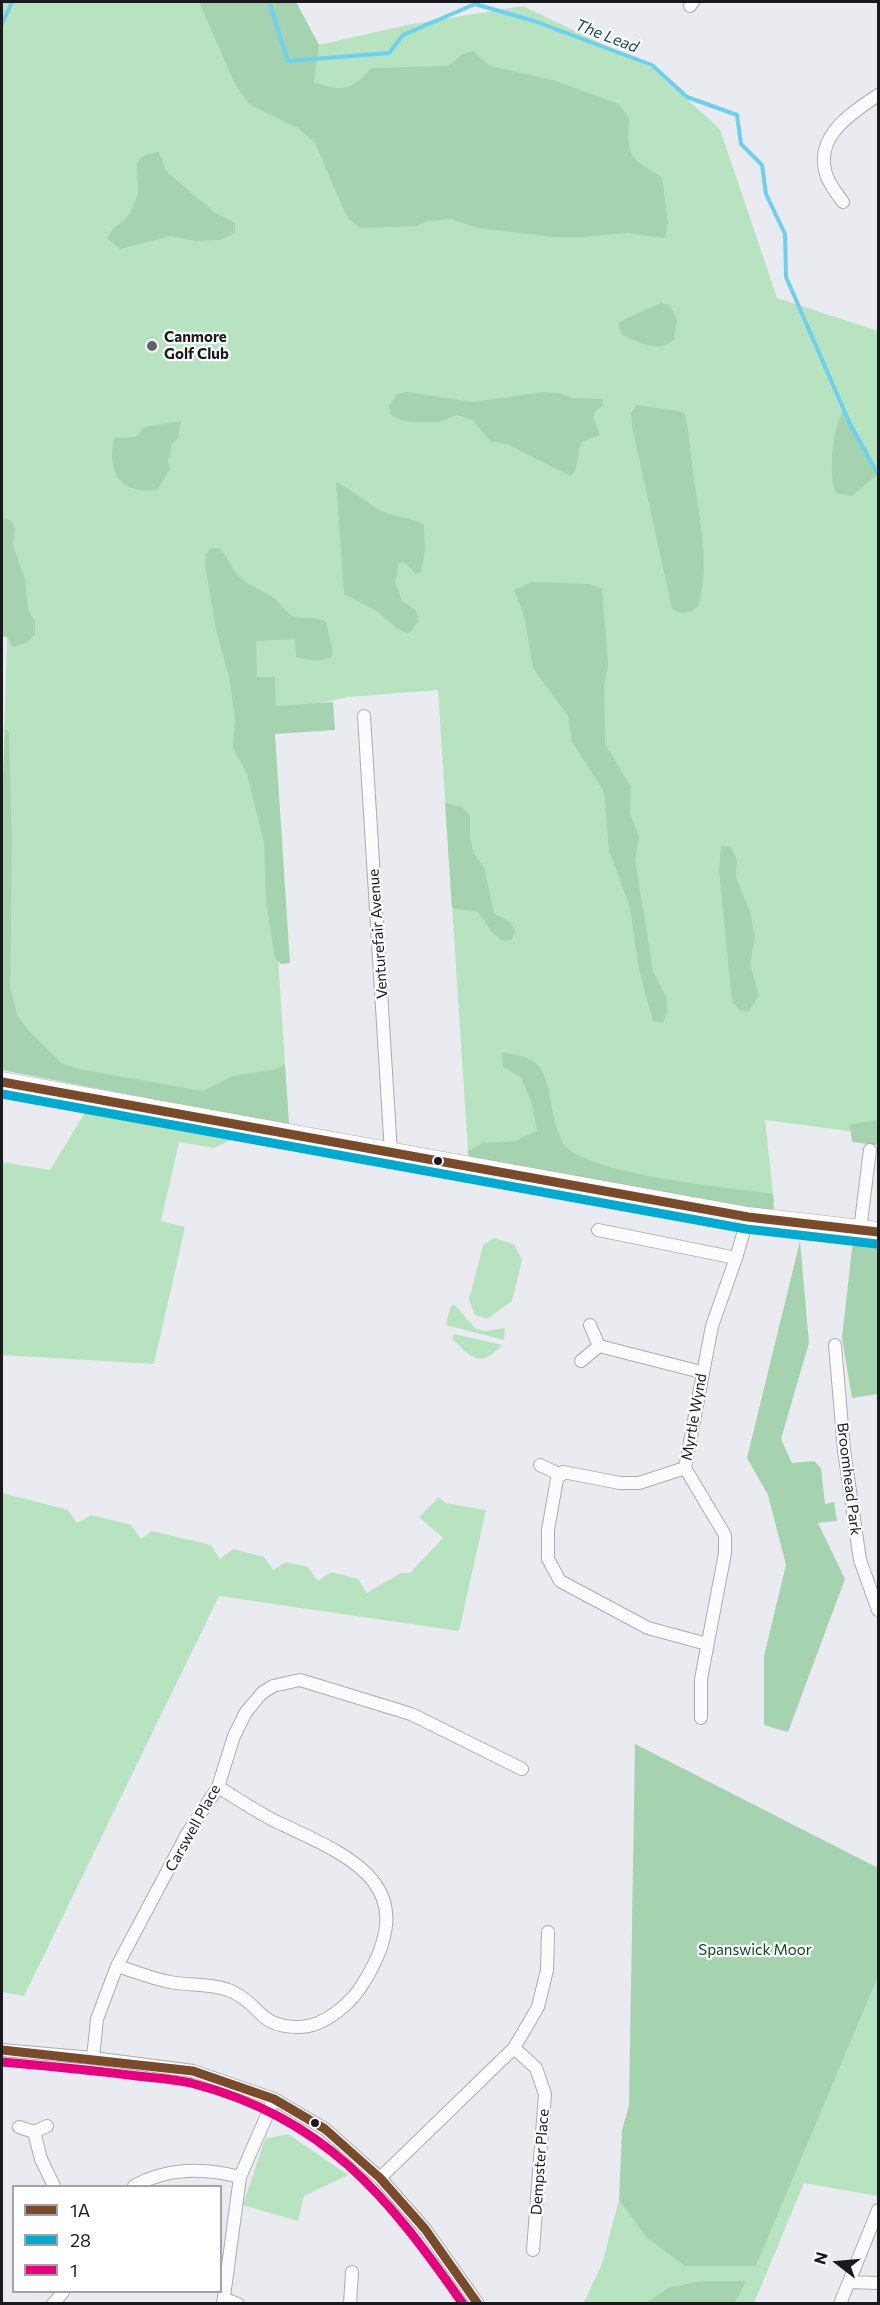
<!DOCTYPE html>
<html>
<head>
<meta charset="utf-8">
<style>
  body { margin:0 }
  #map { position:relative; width:880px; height:2305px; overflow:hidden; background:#eaebf0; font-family:Commissioner,sans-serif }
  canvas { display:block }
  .frame { position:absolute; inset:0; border:3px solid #181a1d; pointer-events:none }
  .legend { position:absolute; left:12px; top:2185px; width:210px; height:108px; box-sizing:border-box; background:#fff; border:2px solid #a3a3a5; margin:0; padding:8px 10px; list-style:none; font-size:18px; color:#181a1d }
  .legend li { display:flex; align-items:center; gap:12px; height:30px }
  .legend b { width:30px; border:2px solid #a3a3a5 }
  .north { position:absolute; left:808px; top:2233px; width:60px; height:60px; -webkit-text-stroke:4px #fff; paint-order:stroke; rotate:286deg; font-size:16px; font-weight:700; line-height:24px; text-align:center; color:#181a1d }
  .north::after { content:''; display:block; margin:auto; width:21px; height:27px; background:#181a1d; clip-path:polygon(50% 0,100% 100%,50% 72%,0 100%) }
</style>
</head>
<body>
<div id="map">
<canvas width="880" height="2305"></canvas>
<div class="frame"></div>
<ul class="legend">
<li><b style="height:8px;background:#7a4b2a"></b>1A</li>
<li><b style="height:8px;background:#00a9ce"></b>28</li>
<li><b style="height:8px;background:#e5007d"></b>1</li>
</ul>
<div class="north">N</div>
</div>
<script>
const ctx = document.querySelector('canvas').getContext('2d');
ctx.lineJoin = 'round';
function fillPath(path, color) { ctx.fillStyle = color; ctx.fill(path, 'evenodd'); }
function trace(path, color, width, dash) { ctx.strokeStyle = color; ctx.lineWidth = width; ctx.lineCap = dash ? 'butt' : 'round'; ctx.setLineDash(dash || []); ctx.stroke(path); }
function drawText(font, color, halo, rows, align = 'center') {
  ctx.font = font + ' Commissioner,sans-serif'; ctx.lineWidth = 4.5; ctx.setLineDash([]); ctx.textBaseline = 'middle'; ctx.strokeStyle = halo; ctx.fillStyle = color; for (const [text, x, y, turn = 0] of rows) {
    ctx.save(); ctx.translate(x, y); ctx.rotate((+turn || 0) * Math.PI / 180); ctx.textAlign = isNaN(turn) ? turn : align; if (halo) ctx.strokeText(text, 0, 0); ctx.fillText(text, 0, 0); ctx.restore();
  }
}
fillPath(new Path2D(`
  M2 2H296L319 45 407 25 523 6 652 68 720 129 777 298 878 331V1135L765 1120 774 1202 468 1151 438 690 348 697 262 715 289 1125 2 1070V813L7 638 2 636Z
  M86 1111 236 1138 214 1148 179 1142 161 1221 185 1227 154 1364 2 1355V1162L50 1170Z
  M494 1238 514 1244 522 1260 512 1301 487 1319 475 1315 469 1300 483 1245Z
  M454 1304 476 1329 485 1331 505 1328 504 1340 446 1325 450 1307Z
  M454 1334 502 1345C480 1369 472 1358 452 1339Z
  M2 1493 68 1510 77 1523 91 1515 131 1525 141 1539 152 1531 211 1545 220 1559 233 1549 264 1557 273 1570 286 1562 308 1567 318 1581 331 1572 358 1579 367 1593 401 1573H410L443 1538 419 1517 439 1497 445 1503 486 1510 459 1631 219 1596 24 1996 2 1992Z
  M878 1977V2196L804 2183 754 2303H735L745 2281H702L669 2287 646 2303 583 2304 602 2264 619 2200 646 2237 756 2266Z
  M288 2134 348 2175 304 2196 298 2221 243 2205 265 2139Z`), '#b7e3c1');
fillPath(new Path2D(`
  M199 2H296L319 45 314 82C342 92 351 91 371 68L448 66 462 54 473 51 490 66 553 80 619 104 629 118C627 156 629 158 662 177L668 223 665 238 627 233 583 237H554L478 228 450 219 428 221 417 226 360 228 349 219 342 206 315 143 298 128 250 105 235 84Z
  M159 152 167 172 214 212 235 223V233L220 240 195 241 170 236 120 249 107 238C112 227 122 224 129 214 132 209 137 199 138 193 140 173 126 155 159 152Z
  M661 303 670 305 677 320 674 340C654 353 641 343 621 334L619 322Z
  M407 392 473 402 544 392 558 393 573 398 603 399V406L596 410 593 417 600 435 581 442 575 471 570 476 507 444 490 441 472 420 457 415 439 422H415L400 420 391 415 389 405 398 394Z
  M637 405 679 411 685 414C689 432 690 447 692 465 697 509 712 563 698 607 689 613 682 616 672 609L632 426 631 413Z
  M844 410 878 474 852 496 836 493C828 474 832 427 844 410Z
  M181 421 178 439 172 443 168 461 170 469 157 490C120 494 107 474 114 438L136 437 145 427Z
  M336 482C353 490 366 503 382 511 396 518 409 516 424 525L425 549 421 572 416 574 404 562 399 563 395 582 402 601 416 610 419 621 409 633 399 630 377 611 344 594Z
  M2 518 10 520 15 528 13 545 25 579 28 610 35 622V634L28 642 13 647 7 637 2 636Z
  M211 548H218C229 557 232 571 243 580 251 587 263 590 271 596 278 601 282 607 288 613 299 622 316 614 327 623 327 635 334 644 332 657 319 662 310 661 296 657L295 639 256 641 257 677H275L276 706 333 702 335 730 275 734 290 963 281 964 275 958 266 900 264 842 247 774 233 748 235 718 229 676 216 630 205 565 206 554Z
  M531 582 587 584 602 588 608 664 604 688 605 744 631 787 630 814 639 836 635 860 653 971 666 997 668 1011 663 1023 653 1021 639 970 630 907 609 851 604 792 572 742 568 716 533 668 524 616 514 590Z
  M5 729 9 732 12 843 10 988 18 1017 28 1030 61 1063 79 1069 203 1091 233 1076 272 1070 285 1065 289 1125 2 1070V813Z
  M445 803 462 807 470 815V839L474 854 484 867 494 913 511 923 515 930 512 940 502 941 492 932 478 912 452 908Z
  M730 846 737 859 736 877 750 912 755 936 750 963 759 996 748 1012 740 1010 732 1002 719 870 721 847Z
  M502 1053C557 1055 544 1092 558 1131 560 1136 562 1143 566 1147 598 1176 726 1187 773 1194L774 1212 468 1161V1151L483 1143 515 1141 537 1131 532 1104 521 1077 503 1067Z
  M878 1120V1145L852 1142 850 1124Z
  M853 1240 878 1242V1394L852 1398 842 1338Z
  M800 1241 809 1343 781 1439 792 1463 814 1461 821 1468 825 1504 834 1502 837 1521 818 1523 845 1579 788 1732 764 1725V1656L786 1565 768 1495 747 1458Z
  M635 1744 878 1868V1977L756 2266H685L646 2237 619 2200 622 2130 629 2106Z
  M702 2281H746L735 2303H646L669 2287Z`), '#a5d3b0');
trace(new Path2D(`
  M269 2 288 61 389 53 403 35 475 4 534 21 652 65 687 97 737 115 741 144 762 165 766 194 785 234 786 277 850 424 878 474
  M2 24 12 2`), '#6cd0ee', 4);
const street = new Path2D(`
  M690 6 693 2
  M843 202C837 194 829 184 826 174 814 136 852 113 878 95
  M364 716 391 1153
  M598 1230 736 1258
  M860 1230 870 1150
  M835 1345 844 1450 860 1560 878 1610
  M599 1346 701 1372
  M581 1361 599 1346 590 1325
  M540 1465 561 1475
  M685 1468 639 1483H620L563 1472 557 1479 548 1530V1559L560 1581 648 1628 707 1644
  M701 1718V1679L725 1553V1535L685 1468 712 1326 736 1258 748 1217
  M117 1966C134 1971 152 1979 170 1982 190 1986 214 1983 233 1992 261 2005 258 2027 299 2027 324 2027 352 2003 364 1982 423 1886 355 1858 277 1822 257 1812 238 1799 218 1787
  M514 2048 536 2068 545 2094 533 2250
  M2 2050 93 2058 193 2071 274 2099 325 2129 380 2178 425 2229 478 2304
  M93 2058 97 2019 117 1966 187 1834 218 1787 234 1736 246 1712 262 1693 273 1686 300 1680 411 1714 522 1769
  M19 2127 34 2132 41 2159 54 2186
  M34 2132 47 2126
  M380 2178 514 2048 538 2007 547 1970 548 1932
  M134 2186C166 2168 204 2167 240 2177
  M849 2282 878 2283
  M225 2299 238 2304
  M53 2304 63 2292
  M223 2304 240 2177 274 2099
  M350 2304 352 2272
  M840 2304 878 2210`);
const primary = new Path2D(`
  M2 1082 748 1217 878 1232`);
trace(street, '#abacb0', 14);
trace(primary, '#abacb0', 21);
trace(street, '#fcfcfd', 12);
trace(primary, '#fcfcfd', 20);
trace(new Path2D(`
  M2 1082 748 1217 878 1232
  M2 2050 193 2071 274 2099 325 2129 380 2178 425 2229 478 2304`), '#7a4b2a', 9);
trace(new Path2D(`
  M2 1094 746 1229 877 1244`), '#00a9ce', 9);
trace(new Path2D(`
  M2 2062C47 2066 92 2070 137 2076 155 2078 174 2079 191 2083 325 2118 387 2195 463 2304`), '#e5007d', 9);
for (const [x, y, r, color] of [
  [152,346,6,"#626367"],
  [438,1161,5,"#181a1d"],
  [315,2123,5,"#181a1d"]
]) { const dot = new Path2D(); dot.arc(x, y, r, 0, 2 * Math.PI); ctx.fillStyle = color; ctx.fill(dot); trace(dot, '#fff', 2); }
drawText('bold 15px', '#181a1d', '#fff', [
  ["Canmore",164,337],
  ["Golf Club",164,354]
], 'left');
drawText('15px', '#181a1d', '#fff', [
  ["Venturefair Avenue",378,934,-94],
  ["Myrtle Wynd",694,1417,-80],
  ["Broomhead Park",849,1479,83],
  ["Carswell Place",193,1828,-61],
  ["Dempster Place",540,2162,-86]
]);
drawText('15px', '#09481c', '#fff', [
  ["Spanswick Moor",755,1950]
]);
drawText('italic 16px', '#134c5d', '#fff', [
  ["The Lead",607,36,21]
]);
</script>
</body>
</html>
